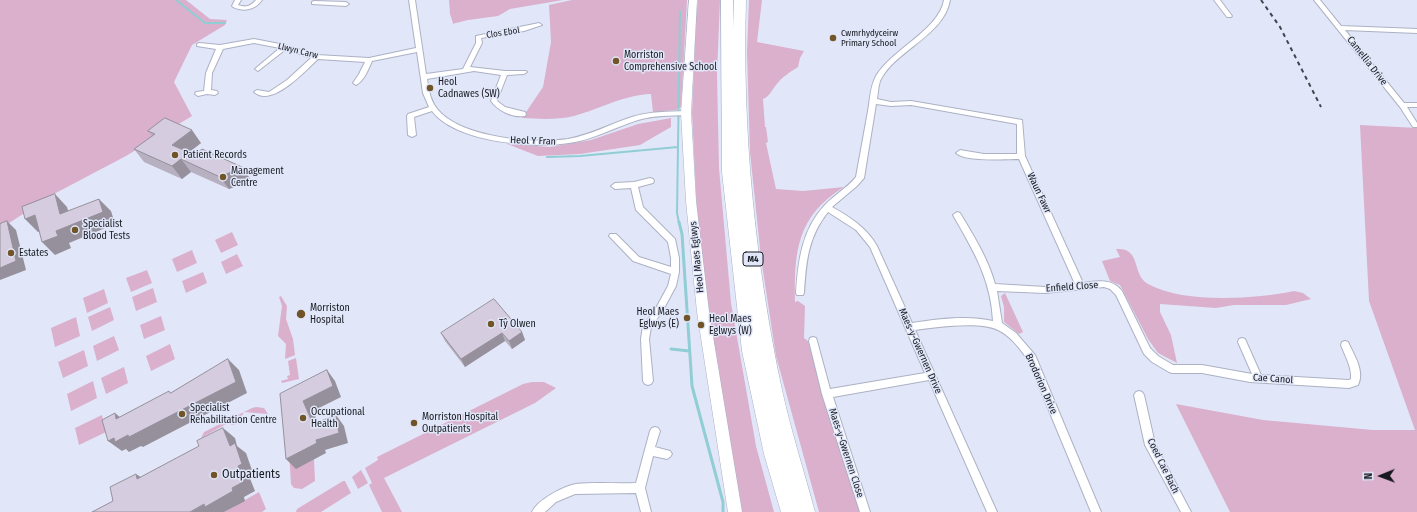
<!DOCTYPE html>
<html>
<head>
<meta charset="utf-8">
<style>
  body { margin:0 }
  #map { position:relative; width:1417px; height:512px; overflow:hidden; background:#e1e7f9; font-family:"Fira Sans Condensed",sans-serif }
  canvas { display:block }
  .north { position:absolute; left:1361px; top:456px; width:40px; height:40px; -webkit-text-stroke:3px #e1e7f9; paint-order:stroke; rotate:269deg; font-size:11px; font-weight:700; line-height:16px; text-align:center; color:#181a21 }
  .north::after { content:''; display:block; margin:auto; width:14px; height:18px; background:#181a21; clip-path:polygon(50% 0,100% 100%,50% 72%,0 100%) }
</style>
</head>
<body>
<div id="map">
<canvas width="1417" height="512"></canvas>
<div class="north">N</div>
</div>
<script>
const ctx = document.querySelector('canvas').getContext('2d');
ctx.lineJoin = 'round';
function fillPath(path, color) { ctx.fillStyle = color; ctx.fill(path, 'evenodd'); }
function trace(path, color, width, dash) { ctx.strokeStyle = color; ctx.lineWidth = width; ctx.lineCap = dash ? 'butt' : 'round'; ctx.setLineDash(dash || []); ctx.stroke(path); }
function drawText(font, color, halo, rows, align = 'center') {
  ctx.font = font + ' "Fira Sans Condensed",sans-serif'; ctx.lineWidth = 3; ctx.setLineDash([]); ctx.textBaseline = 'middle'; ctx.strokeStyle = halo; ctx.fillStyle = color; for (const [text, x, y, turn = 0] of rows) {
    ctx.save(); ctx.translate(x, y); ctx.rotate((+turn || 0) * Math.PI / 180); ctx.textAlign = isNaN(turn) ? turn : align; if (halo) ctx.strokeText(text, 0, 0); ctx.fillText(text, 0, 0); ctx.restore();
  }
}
fillPath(new Path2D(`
  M0 0H186L210 19 227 20 225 25 192 45 174 82 192 116 126 156 52 195 0 229Z
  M449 0H563L510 9 498 16 468 20 452 24 453 23 450 14Z
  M572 0H687L681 107 676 110 653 112 651 94C623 95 600 109 574 116 557 120 540 119 522 118L543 87 551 42 549 5Z
  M698 0H720L717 74 719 168 731 303 756 446 774 512H742L718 373 698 235 692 113 696 18Z
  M749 0H762L757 42 804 51 800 58 798 67C790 72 782 77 776 85 772 90 769 97 763 99L765 127H766L768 142 766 143 776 189 803 191 844 187C797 216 794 251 795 302L798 301 805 306 804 338 808 341 829 415 861 512H819L776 356 761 258 750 152 747 52Z
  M671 118V127L640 145 580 154 538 156 507 144 550 147 591 140 638 124Z
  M1360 125 1417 128V512H1230L1176 404 1263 420 1373 430H1415L1369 301Z
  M232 232 238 245 221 253 215 240Z
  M1116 249C1142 247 1131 274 1148 284 1184 304 1255 299 1294 291L1303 293 1311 299 1286 305H1234L1216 308 1160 304V312L1171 335 1177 363 1158 353 1148 339 1120 285 1110 281 1102 261 1120 257Z
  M192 250 197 263 177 272 172 259Z
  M237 254 243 266 226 274 221 262Z
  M147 270 152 283 131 292 126 278Z
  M203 272 207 283 186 293 182 281Z
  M153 288 157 302 136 311 132 297Z
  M104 289 108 303 87 313 83 298Z
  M1005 293 1023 332 1019 334 1004 322V307L1001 296Z
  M281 296 287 306 286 319 293 339 295 355 285 359 286 344 278 336 282 306 279 297Z
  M110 307 114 320 92 331 88 317Z
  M161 316 165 330 144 339 140 325Z
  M76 317 80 336 55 347 51 328Z
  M114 336 119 350 97 361 93 346Z
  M170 344 175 359 151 371 146 356Z
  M84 350 88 366 63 378 58 362Z
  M296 358 299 379 282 383 281 381 288 379 287 376 290 375 288 361Z
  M124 367 128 383 106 394 101 378Z
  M93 381 97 398 71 411 67 394Z
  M532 382H544L556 388 535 403 384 478 402 512H382L369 485 372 483 365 468 378 460 377 457 523 384Z
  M256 407 264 408 268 414 244 412 237 424 232 425 228 423 201 438 204 432 252 408Z
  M102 415 106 432 79 445 75 428Z
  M288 435 296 468 314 459 315 481 302 489 294 488 291 484Z
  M361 470 368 483 358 489 352 477Z
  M343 481H345L351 493 321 512H296L297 509Z
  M259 492 266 509 262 512H224Z`), '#dab0cd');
trace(new Path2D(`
  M176 0 205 23H225
  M547 157 580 156 678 147
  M679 223 677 213 680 11`), '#91cdd4', 2);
trace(new Path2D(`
  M679 222 682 234 692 386 723 502V512
  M671 349 689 351`), '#91cdd4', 3);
const minor = new Path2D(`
  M235 0H241L238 5C246 8 251 6 256 0H262C255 10 244 12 233 7L232 6Z
  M409 0H415L426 74 463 69 476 43V36L539 23 542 25 524 31 481 38 482 43 470 67 505 71H526L527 72 524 74 507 75 497 101 505 107 525 112 526 114 525 116C513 118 498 111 491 101L501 75 474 71 427 79C429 90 430 101 438 110 462 138 534 144 568 139 591 135 610 124 632 117 650 111 667 112 686 111L689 113 686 115C670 116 654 115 638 120 615 127 593 140 569 143 533 149 455 142 432 111L414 117 416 135 412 137 408 135 407 116 408 114 429 107 423 93 417 52 372 61C368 70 364 81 356 85L353 83 359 74 365 62 318 59C305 71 272 108 254 92L257 90 269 92 287 80 311 58 286 49 258 71 255 69 256 68 280 48 254 43 223 49 212 73 211 90 217 91 218 93 215 95 207 94 198 96 195 94 196 92 204 91 206 73 216 49 197 46V44L199 43 220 45 254 39 285 45 317 55 369 58 416 48Z
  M944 0H950C944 36 895 50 880 81 878 87 878 94 877 99L891 102 911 101 1022 120 1025 156 1083 283C1097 281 1112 278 1122 291L1150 348 1158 356 1173 365H1202L1252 374 1238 342 1239 339 1242 338 1245 339 1261 375 1349 380 1351 379C1352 367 1345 356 1341 345L1342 342 1345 341 1348 342C1354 355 1365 371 1358 385L1349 388 1250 382 1202 373H1172L1169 372 1152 362 1144 354 1116 295 1110 289 1104 287 1045 293 997 291 1002 323 1016 333 1035 355 1101 512H1091L1028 360C1020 349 1011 336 998 330 981 321 935 327 915 330L997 512H987L929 380 833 397 870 512H860L822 394 809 341 810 338 813 337 816 338 817 341 830 389 925 373 870 247 856 230 828 212C808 237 806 262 804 293L803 295H797L796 293C798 261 802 230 824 206 834 195 847 188 856 177 860 155 864 133 868 111 870 100 870 87 876 76 892 49 939 30 944 0ZM876 104 891 106 911 105 1017 124V154H984L960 150 956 153C965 162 1005 159 1019 159L1075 284 1045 287 995 284C988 258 973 235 960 213L957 212 953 215C973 250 991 279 993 321 968 315 938 319 912 323L877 246C867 228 850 217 832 207L857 186 864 178Z
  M1214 0H1220L1232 16 1231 17H1227Z
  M1314 0H1320L1341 26 1417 29V33L1345 30 1404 103H1417V107H1407L1417 123V127H1413L1400 107Z
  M314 1 346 2 349 4 346 6 312 4V2Z
  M650 178 653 179 654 181 653 183 638 187 643 207 675 239 679 258V272L676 286 662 312 651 327 649 339 653 381 651 384 648 385 645 384 643 381 641 339 643 326 656 308 668 286 671 274 633 261 609 236 610 234H616L639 257 671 267V258L668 242 636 210 631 188 615 189 611 186 615 183 634 182Z
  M1139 391 1142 392 1144 395 1155 444 1191 512H1181L1145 445 1134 395 1136 392Z
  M655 427 658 428 660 431 655 447 670 451 672 454 670 457 667 459 653 456 645 488 651 512H641L636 493 575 494 556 502 545 512H532C537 500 564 486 576 484 596 482 617 484 636 483L650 431 652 428Z`);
const tertiary = new Path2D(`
  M689 0H697L691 113 696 201 709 312 742 512H728L697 312 686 201 681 113Z`);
const motorway = new Path2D(`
  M721 0H733V29L734 0H746C742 130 755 262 782 390 791 431 804 471 815 512H781L764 454 742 351 722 172Z`);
trace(minor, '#acb1c3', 2);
trace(tertiary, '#acb1c3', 1);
trace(motorway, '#acb1c3', 1);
fillPath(minor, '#fff');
fillPath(tertiary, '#fff');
fillPath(motorway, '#fff');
trace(new Path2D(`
  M1261 0 1280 27 1321 107`), '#41444d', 2, [4, 4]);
fillPath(new Path2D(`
  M148 131 201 143 189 152 251 180 229 189 191 172 182 179 144 162 134 149 152 136Z
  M522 332 525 340 512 349 505 341 465 367 445 341 441 333Z`), '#b7b0c0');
fillPath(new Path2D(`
  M192 130 201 143 182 158 172 145Z
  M181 159 191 172 182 179 172 166Z
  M242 167 251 180 229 189 220 177Z
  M55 194 67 207 72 224 99 199 111 211 115 224 69 243 71 248 55 255 42 242 56 231Z
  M35 215 48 228 38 232 25 219Z
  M7 221 16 230 26 270 0 280V268Z
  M522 332 525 340 512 349 509 341Z
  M502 333 505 341 465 367 461 359Z
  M228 359 239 370 247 393 143 447 141 446 129 452 126 449 122 451 108 441Z
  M327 370 335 381 341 397 313 411 323 434 313 424 303 401Z
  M115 413 128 424 116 419Z
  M336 415 344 426 348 443 325 450 326 453 296 469 286 459Z
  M223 428 235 438 237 446 246 453 253 473 249 476 255 491 244 497 245 501 224 512H190L232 488 230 446Z
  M136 474 150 483 137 479Z`), '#95909c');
const building = new Path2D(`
  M165 118 192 130 172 145 195 155 202 149 242 167 220 177 181 159 172 166 134 149 155 134 148 131Z
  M55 194 60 214 99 199 103 212 56 231 58 236 42 242 35 215 25 219 22 207Z
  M7 221 16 261 0 268V224Z
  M494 299 522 332 509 341 502 333 461 359 441 333Z
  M228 359 236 382 129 437 128 435 115 442 114 438 108 441 102 420 115 413 116 419 169 391 170 393Z
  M327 370 333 386 303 401 313 424 336 415 339 433 316 440 317 443 286 459 280 394Z
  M223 428 230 446 235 443 242 464 238 466 243 482 232 488 233 491 205 507 204 504 190 512H92L113 501 110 487 136 474 137 479 199 446 197 441Z`);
fillPath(building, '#d5cddf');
trace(building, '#95909c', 1);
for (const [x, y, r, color] of [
  [833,38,4,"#715528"],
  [616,61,4,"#715528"],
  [430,88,4,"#715528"],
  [175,155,4,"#715528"],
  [223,177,4,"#715528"],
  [75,230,4,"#715528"],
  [11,253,4,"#715528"],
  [301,314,5,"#715528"],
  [687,318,4,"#715528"],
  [491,324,4,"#715528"],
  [701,325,4,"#715528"],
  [182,414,4,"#715528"],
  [303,418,4,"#715528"],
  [414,423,4,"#715528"],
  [214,475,4,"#715528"]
]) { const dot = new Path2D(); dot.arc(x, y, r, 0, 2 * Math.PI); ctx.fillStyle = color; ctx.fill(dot); trace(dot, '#e1e7f9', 1.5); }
drawText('9px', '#181a21', '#e1e7f9', [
  ["Clos Ebol",503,33,-9],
  ["Llwyn Carw",298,51,14]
]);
drawText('9px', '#181a21', '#e1e7f9', [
  ["Cwmrhydyceirw",841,33],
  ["Primary School",841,43]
], 'left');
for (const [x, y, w] of [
  [753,259,20]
]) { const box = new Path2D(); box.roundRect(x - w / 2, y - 7, w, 14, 3); ctx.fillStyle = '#e1e7f9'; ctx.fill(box); trace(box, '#181a21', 1); }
drawText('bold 9px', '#181a21', null, [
  ["M4",753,259]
]);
drawText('10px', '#181a21', '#e1e7f9', [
  ["Morriston",624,55],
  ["Comprehensive School",624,67],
  ["Heol",438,82],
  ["Cadnawes (SW)",438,94],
  ["Patient Records",183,155],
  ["Management",231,171],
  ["Centre",231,183],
  ["Specialist",83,224],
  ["Blood Tests",83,236],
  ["Estates",19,253],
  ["Morriston",310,308],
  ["Hospital",310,320],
  ["Heol Maes",679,312,"right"],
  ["Eglwys (E)",679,324,"right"],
  ["Heol Maes",709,319],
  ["Eglwys (W)",709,331],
  ["Tŷ Olwen",499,324],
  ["Specialist",190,408],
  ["Rehabilitation Centre",190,420],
  ["Occupational",311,412],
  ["Health",311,424],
  ["Morriston Hospital",422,417],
  ["Outpatients",422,429]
], 'left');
drawText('10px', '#181a21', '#e1e7f9', [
  ["Camellia Drive",1367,61,52],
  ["Heol Y Fran",533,141,2],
  ["Waun Fawr",1039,193,65],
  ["Heol Maes Eglwys",697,257,-96],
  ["Enfield Close",1072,287,-4],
  ["Maes-y-Gwernen Drive",920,351,66],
  ["Cae Canol",1273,379,4],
  ["Brodorion Drive",1041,384,66],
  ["Maes-y-Gwernen Close",846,453,72],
  ["Coed Cae Bach",1163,466,64]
]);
drawText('12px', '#181a21', '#e1e7f9', [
  ["Outpatients",222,475]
], 'left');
</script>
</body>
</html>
